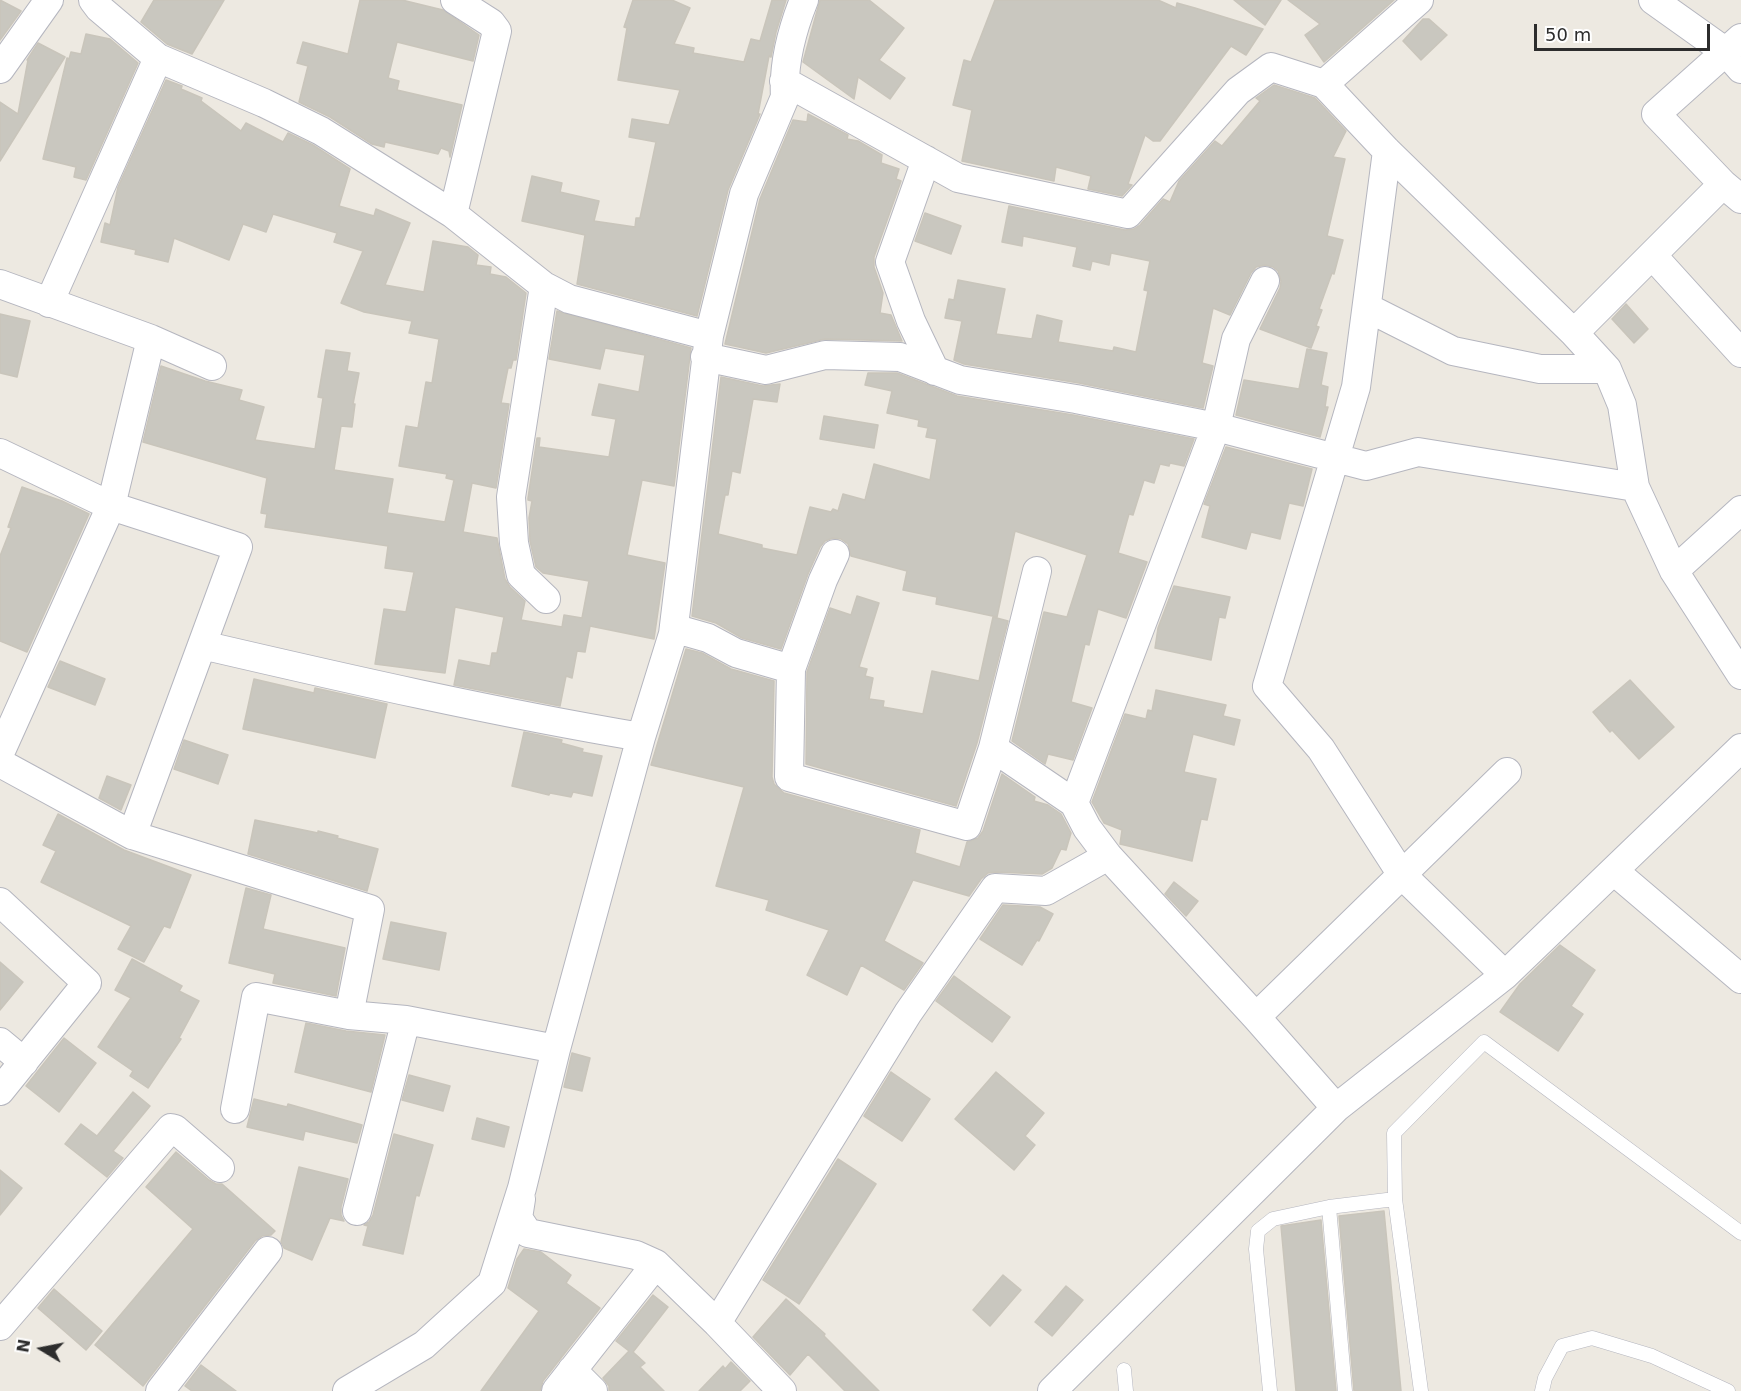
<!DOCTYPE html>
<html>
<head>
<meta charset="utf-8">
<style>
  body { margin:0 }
  #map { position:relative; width:1741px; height:1391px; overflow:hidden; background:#ede9e1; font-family:"DejaVu Sans",sans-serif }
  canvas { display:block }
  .north { position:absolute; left:12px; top:1319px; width:60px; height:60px; -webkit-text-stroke:4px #fff; paint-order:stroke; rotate:280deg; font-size:16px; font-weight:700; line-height:24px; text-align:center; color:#2d2d2d }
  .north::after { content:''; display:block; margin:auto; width:21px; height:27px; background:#2d2d2d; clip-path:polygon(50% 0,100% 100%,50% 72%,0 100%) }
  .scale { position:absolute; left:1534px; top:24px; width:176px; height:27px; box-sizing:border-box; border:3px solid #2d2d2d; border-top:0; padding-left:8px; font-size:18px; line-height:21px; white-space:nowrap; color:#2d2d2d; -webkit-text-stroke:4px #fff; paint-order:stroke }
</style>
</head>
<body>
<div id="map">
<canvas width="1741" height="1391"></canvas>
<div class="north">N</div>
<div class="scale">50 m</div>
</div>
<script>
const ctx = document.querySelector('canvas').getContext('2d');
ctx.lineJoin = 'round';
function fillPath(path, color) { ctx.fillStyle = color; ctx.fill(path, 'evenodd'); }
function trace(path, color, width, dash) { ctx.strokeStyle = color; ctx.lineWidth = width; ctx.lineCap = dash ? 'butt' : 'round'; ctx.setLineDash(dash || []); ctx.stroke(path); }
const building = new Path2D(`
  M0 0 21 11 0 40Z
  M154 0H224L192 54 167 44 141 22Z
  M360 0H402L443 10 479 35 473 61 397 42 388 78 399 81 397 90 462 105 450 157 449 151 441 148 438 154 385 142 384 147 372 144 330 117 299 102 308 66 297 63 303 42 348 54Z
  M633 0H672L690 8 674 44 694 48 693 53 744 62 751 39 760 41 772 0H786L776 32 771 57 769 56 758 114H760L728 190 697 316 577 284 585 235 522 221 532 176 562 183 560 192 599 201 594 221 635 227 636 218H640L656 142 629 137 632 119 669 125 680 90 618 80 627 28 624 27Z
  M820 0H869L904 28 879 60 905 78 890 99 858 77 854 99 803 62Z
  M995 0H1158L1176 8 1177 3 1195 8 1263 29 1246 55 1231 46 1160 141H1153L1145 135 1128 184 1132 185 1122 196 1088 189 1091 176 1056 167 1054 181 962 161 972 110 953 105 964 60 971 62Z
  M1234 0H1281L1265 25Z
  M1288 0H1394L1324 62 1305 35 1320 24Z
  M1423 19H1429L1447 35 1421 60 1403 41Z
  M86 34 110 39 138 63 86 180 74 177 76 167 43 159 67 58 69 59 71 52 81 54Z
  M38 43 65 57 0 161V102L18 114 28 60H27Z
  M166 80 182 86 181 89 202 98 201 101 241 131 246 123 283 142 288 133 313 145 350 169 339 206 374 216 376 209 410 223 385 285 424 292 433 241 468 247 478 255 476 265 491 267 490 274 506 277 526 293 516 360H513L511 368H508L501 403 509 404 496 488 472 483 463 532 497 538 505 579 510 587 525 601 521 620 562 627 564 615 582 618 589 581 543 573 536 567 530 541 529 518 532 501 528 500V498L537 438H540L539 447 609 457 616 419 592 415 599 384 639 392 645 355 605 348 600 369 549 359 557 311 691 348 674 486 642 480 627 555 665 563 654 639 590 626 585 652 577 651 572 678 566 676 560 706 454 685 459 660 490 666 492 653H497L504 617 455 607 445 673 375 664 384 609 406 612 414 572 385 568 388 546 265 527 267 514 261 513 267 478 143 442 161 366 205 381 242 390 239 400 264 407 255 440 315 449 323 398 318 397 326 350 350 353 347 371 359 373 353 404H355L352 427 341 426 334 470 393 479 387 513 445 522 454 480 446 478 447 474 399 466 406 426 418 428 426 382 432 383 439 339 409 333 412 321 364 312 341 303 363 251 334 242 337 233 273 214 266 232 243 224 229 260 174 238 168 262 135 254 136 250 101 242 105 223 110 225 118 187Z
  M1274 85 1315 98 1346 131 1333 157 1345 159 1327 236 1343 240 1334 274 1332 273 1319 309 1322 310 1316 326 1319 327 1311 348 1260 329 1280 288 1281 281 1278 271 1273 267 1265 265 1256 267 1251 273 1230 315 1213 308 1202 363 1213 366 1203 408 1079 383 964 364 954 360 962 321 945 318 949 299 954 300 958 280 1005 289 996 334 1032 339 1037 315 1062 321 1058 342 1113 351 1114 347 1136 352 1148 291 1144 290 1150 261 1111 253 1109 265 1092 261 1090 270 1073 266 1077 247 1023 236 1022 246 1002 242 1009 206 1125 230 1134 229 1140 225 1163 199 1170 202 1179 181 1215 141 1222 146 1260 101 1256 98Z
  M808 114 848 135 847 139 858 141 882 155 881 163 899 169 896 179 901 181 874 257V267L883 293 880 313 891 315 902 341 825 339 766 353 725 344 760 199 793 120 807 122Z
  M925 213 961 226 951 254 915 241Z
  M1626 304 1648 329 1634 343 1612 319Z
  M0 314 30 321 17 377 0 373Z
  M1307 349 1327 353 1321 385 1328 387 1325 407H1328L1320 437 1236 415 1244 380 1299 389Z
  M868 373H897L957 396 1073 415 1194 439 1184 466 1170 463 1169 466 1160 464 1154 483 1144 480 1133 515 1129 514 1118 553 1147 562 1126 618 1098 609 1089 645 1085 644 1071 702 1092 708 1073 760 1048 754 1045 764 1012 741 1044 612 1067 617 1087 555 1015 531 997 617 936 604 937 597 903 590 907 571 851 556 848 544 841 539 833 538 825 541 820 547 808 574 781 649 742 638 716 623 692 616 721 377 763 386 780 384 777 402 753 399 740 473 732 471 728 495H725L718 534 762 545V548L797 555 810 507 831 512 833 509 838 511 843 494 865 500 874 464 930 480 937 439 926 437 928 428 918 426 919 420 887 413 892 391 865 385Z
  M824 416 878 425 874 448 820 439Z
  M1226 447 1312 469 1303 506 1289 503 1280 539 1251 532 1246 549 1202 537 1210 506 1204 504Z
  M22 487 62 501 89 514 27 652 0 641V556L11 528 8 527Z
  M1174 586 1230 597 1225 618 1219 617 1211 660 1155 648 1158 628Z
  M857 596 879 603 859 667 867 669 865 676 873 678 869 699 884 701 883 707 923 714 932 671 979 681 993 617 1008 621 977 743 956 806 806 764 807 672 830 608 851 615Z
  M686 649 702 653 731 669 774 681 772 777 774 784 784 793 920 830 915 853 960 867 967 842 978 838 983 831 1002 774 1035 797 1034 801 1048 805 1061 814 1071 833 1066 850 1061 849 1052 868 1042 874 996 872 988 873 981 879 969 896 913 880 884 941 923 963 904 990 861 965 847 995 807 975 829 930 766 910 769 900 716 886 744 787 651 765Z
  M60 661 105 679 95 705 48 687Z
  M254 679 314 693 315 688 387 704 375 758 243 729Z
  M1630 680 1674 727 1639 759 1612 730 1610 732 1593 712Z
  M1156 690 1226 705 1223 716 1240 720 1234 745 1193 734 1184 772 1216 779 1207 820 1201 819 1192 861 1120 844 1122 830 1104 823 1092 802 1125 714 1146 719 1148 710 1152 711Z
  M524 732 562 740 561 743 583 749 582 752 602 756 592 796 573 792 571 797 550 793 549 795 512 786Z
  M184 740 228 755 218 784 174 769Z
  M107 776 131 785 121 810 99 798Z
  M58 814 124 850 191 875 170 928 164 926 144 962 118 949 131 926 41 882 56 851 43 845Z
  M255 820 318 833V831L338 836 337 838 378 849 367 891 248 854Z
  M1174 882 1198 901 1186 916 1165 894Z
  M246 888 271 895 263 929 345 948 336 996 273 983 275 974 229 963Z
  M1003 905 1040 907 1053 914 1039 941 1037 940 1022 965 980 939Z
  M391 922 446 933 439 970 383 959Z
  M1560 945 1595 970 1571 1006 1583 1014 1558 1051 1500 1012 1520 984Z
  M132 959 182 986 179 991 199 1001 179 1038 181 1039 148 1088 130 1076 133 1071 98 1047 131 998 115 990Z
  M0 962 23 982 0 1010Z
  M954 976 1010 1017 992 1042 936 1001Z
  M306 1023 346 1031 385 1035 371 1092 295 1072Z
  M64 1038 96 1063 59 1112 26 1086Z
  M572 1053 590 1058 582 1091 564 1087Z
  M891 1072 930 1099 902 1141 864 1116Z
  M996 1072 1044 1113 1025 1136 1035 1145 1014 1170 955 1119Z
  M409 1075 450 1086 443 1111 402 1100Z
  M133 1092 150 1106 113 1151 123 1158 107 1177 65 1144 81 1124 97 1136Z
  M254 1099 287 1107 288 1104 362 1125 357 1143 305 1131 303 1140 247 1127Z
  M477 1118 509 1127 504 1147 472 1139Z
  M394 1134 433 1145 419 1196 416 1195 403 1254 363 1245 368 1226 364 1225 369 1222 373 1215Z
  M176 1152 209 1180 216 1184H222L275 1231 271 1235 262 1236 255 1241 143 1386 95 1345 193 1229 146 1187Z
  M838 1159 876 1184 799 1304 763 1280Z
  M299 1167 348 1179 341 1207V1215L344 1221 330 1218 312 1260 284 1248 281 1242Z
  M0 1170 22 1188 0 1215Z
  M1384 1211 1401 1391H1354L1339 1216Z
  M1321 1220 1336 1391H1296L1281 1226Z
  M524 1249 541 1252 571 1275 566 1283 600 1308 543 1381 540 1391H481L539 1311 508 1288 517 1259Z
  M1003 1275 1021 1290 990 1326 973 1310Z
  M1066 1286 1083 1300 1052 1336 1035 1322Z
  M54 1289 102 1331 86 1350 38 1308Z
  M653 1295 668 1307 633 1352 645 1363 640 1367 664 1391H609V1386L603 1378 629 1351 616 1341Z
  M786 1299 825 1334 824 1336 879 1391H845L808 1354 790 1375 753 1337Z
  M731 1362 750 1381 740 1391H699L723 1366 725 1369Z
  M201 1365 236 1391H192L185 1386Z`);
fillPath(building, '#c9c7bf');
trace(building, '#c9c5bb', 1.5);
const lane = new Path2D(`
  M1329 1207 1345 1391
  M1124 1370 1126 1391
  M1270 1391 1256 1249 1258 1231 1273 1219 1329 1207 1395 1199
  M1421 1391 1395 1199 1394 1133 1484 1042 1741 1233
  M1542 1391 1545 1378 1562 1346 1592 1338 1652 1356 1728 1391`);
const street = new Path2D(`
  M93 0 99 8 158 58 264 103 321 131 453 214
  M455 0 491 23 497 31 453 214 544 286 569 299 709 336
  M1653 0 1726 52 1741 69
  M1741 38 1656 114 1723 184 1741 199
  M0 69 49 0
  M784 81 958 178 1128 214 1238 91 1271 67 1324 84 1387 151 1574 333 1607 369 1622 405 1635 487 1674 571 1741 675
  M1324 84 1419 0
  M1387 151 1356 387 1267 686 1321 749 1402 875 1505 975
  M926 160 890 262 911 321 935 371
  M1652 255 1741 353
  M0 284 151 339 212 366
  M544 286 511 497 514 543 521 575 546 599
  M49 303 158 58
  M1368 308 1453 351 1540 369H1607
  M1574 333 1723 184
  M705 357 766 370 825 355 900 357 960 380 1076 399 1216 427 1366 466 1418 452 1635 487
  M0 453 111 506 238 547 132 835
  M1674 571 1741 510
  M673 634 680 630 708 638 736 653 791 669 789 777 967 826 993 748 1037 571
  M202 645C348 679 493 712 641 737
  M791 669 823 580 835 554
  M993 748 1074 803 1087 828 1108 856
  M0 753 111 506 151 339
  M0 763 132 835 370 909 349 1015 406 1020 556 1049
  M1074 803 1216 427 1236 339 1265 281
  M1614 871 1741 979
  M0 902 87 983 0 1091
  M1256 1017 1507 772
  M0 1042 24 1062
  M235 1109 256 997 349 1015
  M521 1199 518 1218 528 1233 636 1255 656 1264 717 1323 782 1391
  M357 1211 406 1020
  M717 1323 908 1013 995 888 1046 891 1108 856 1256 1017 1336 1108
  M0 1326 171 1128 175 1129 220 1168
  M572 1370 593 1391
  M160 1391 268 1251
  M347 1391 424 1345 492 1283 522 1188 556 1049 641 737 673 634 709 336 744 194 785 97C783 65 792 30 804 0
  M556 1391 656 1264
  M1052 1391 1336 1108 1505 975 1741 748`);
trace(lane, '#b5b6bf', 15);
trace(street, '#b5b6bf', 30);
trace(lane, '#fff', 14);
trace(street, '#fff', 28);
</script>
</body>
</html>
